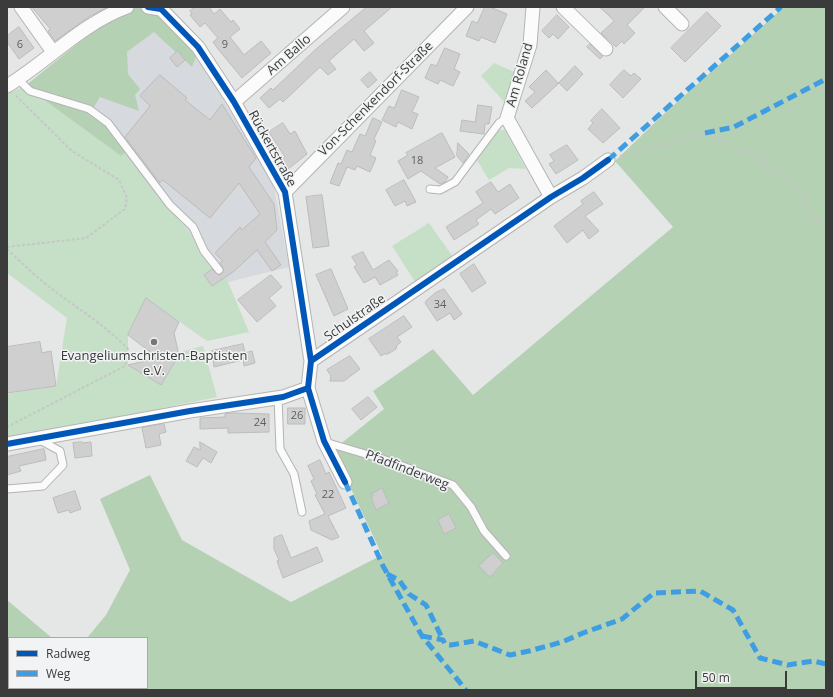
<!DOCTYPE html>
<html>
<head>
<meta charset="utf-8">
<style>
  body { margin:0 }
  #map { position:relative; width:833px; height:697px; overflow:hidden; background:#e5e6e6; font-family:"Open Sans",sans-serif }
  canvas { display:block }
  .frame { position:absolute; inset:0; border:8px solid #3b3b3c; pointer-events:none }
  .legend { position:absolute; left:8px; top:637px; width:140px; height:52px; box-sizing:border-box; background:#f2f3f4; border:1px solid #a9a9aa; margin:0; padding:5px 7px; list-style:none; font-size:12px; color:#3b3b3c }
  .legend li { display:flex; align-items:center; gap:8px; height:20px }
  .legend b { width:20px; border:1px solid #a9a9aa }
  .scale { position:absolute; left:695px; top:671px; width:92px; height:18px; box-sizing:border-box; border:2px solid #3b3b3c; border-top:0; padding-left:5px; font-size:12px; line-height:14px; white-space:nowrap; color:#3b3b3c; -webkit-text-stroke:3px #f2f3f4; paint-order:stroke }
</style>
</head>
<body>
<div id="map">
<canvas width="833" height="697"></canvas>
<div class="frame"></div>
<ul class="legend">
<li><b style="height:5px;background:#0057b8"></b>Radweg</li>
<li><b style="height:5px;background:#3f9ee2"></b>Weg</li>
</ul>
<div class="scale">50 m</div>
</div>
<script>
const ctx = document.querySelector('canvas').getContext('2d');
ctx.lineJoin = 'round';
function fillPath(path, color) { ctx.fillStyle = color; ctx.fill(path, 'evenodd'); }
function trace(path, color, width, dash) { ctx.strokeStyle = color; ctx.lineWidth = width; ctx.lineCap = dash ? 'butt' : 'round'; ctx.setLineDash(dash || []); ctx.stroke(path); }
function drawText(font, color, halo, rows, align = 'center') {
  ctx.font = font + ' "Open Sans",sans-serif'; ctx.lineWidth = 3; ctx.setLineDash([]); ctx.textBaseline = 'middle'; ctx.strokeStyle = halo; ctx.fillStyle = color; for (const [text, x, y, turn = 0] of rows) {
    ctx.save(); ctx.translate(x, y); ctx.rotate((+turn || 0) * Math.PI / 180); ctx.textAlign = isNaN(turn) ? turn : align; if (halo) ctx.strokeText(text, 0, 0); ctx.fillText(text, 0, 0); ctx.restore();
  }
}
fillPath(new Path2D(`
  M166 23 197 54 274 187 289 267 228 282 93 109 127 52Z`), '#d6d9dd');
fillPath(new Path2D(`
  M494 63 517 73 507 105 481 76Z
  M25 86 121 156 126 152 228 282 249 332 207 341 146 298 128 335V365L161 385 180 352 203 346 217 397 7 440V394L56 386 67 318 7 273V94Z
  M497 130H505L526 169 509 168 489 180 477 160Z
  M429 223 453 257 416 283 392 246Z`), '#c5e0c6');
fillPath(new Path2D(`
  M135 7 156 12 197 54 192 67 154 32 127 52 128 74 140 89 135 95 139 111 100 97 93 109 126 152 121 156 25 86 108 19Z
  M784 7H826V690H7V600L52 638H9V688H147V638H87L106 615 130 570 100 499 150 475 182 540 291 602 382 555 333 450 384 409 373 391 433 349 473 395 673 227 615 161 664 114Z`), '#b4d1b4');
const building = new Path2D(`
  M32 7H107L90 16 55 41 48 31 50 29Z
  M195 7H209L214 14 220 9 231 22 233 20 240 29 230 37 244 55 261 41 271 53 242 78 218 49 213 42 218 38 205 23 200 27 190 15 192 14 190 11Z
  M367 7H392L364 31 374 43 364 51 354 39 329 61 336 69 328 75 320 67 283 102 280 99 269 108 260 98 271 88 273 90 316 49Z
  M485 7H490L507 14 495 43 481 37 479 41 466 36 472 21 477 23Z
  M600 7H645L627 25 635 33 624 44 622 41 616 47 601 33 614 21Z
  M707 12 721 26 685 62 671 48Z
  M557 15 569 27 558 39 553 34 549 38 542 31Z
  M19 27 34 48 19 59 7 42V36Z
  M590 44 603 56 600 59 587 47Z
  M445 48 460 54 454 69 460 72 453 86 440 80 438 84 425 78 431 64 436 66Z
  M178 51 185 60 177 67 170 58Z
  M575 66 583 74 567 91 559 83 532 108 525 101 535 92 529 87 546 70 558 83Z
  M624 70 631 76 634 73 641 79 623 98 610 85Z
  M370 72 377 80 368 88 361 80Z
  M160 75 187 98 185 100 210 120 222 104 256 158 249 167 274 204 277 230 265 242 281 265 272 271 257 250 233 272 212 286 204 275 212 269 217 274 220 275 224 270 220 263 223 261 215 253 240 227 242 230 260 214 239 183 210 218 163 180 160 183 125 137 150 106 140 96Z
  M402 90 419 97 412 112 418 114 412 129 398 122 396 127 382 120 389 106 394 108Z
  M478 105 492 107 489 124H485L484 134 460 131 462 120 475 122Z
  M602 109 620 128 603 143 588 129 593 123 591 121Z
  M373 118 382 122 374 139 376 141 370 155 376 158 370 172 357 166 355 170 347 167 339 186 330 183 338 163 341 164 347 150 352 152 360 134 365 136Z
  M283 123 290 134 295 131 307 154 288 169 281 159 285 157 269 132Z
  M442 133 455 157 435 168 448 177 445 182 440 184 421 171 408 179 398 161 408 155 406 153Z
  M458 143 469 154 463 163 457 156Z
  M567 145 578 160 556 174 549 164 554 161 550 155Z
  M404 180 416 202 407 206 405 201 395 206 386 190Z
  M491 182 498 192 510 184 519 198 495 214 491 209 476 220 479 224 454 240 446 227 483 203 476 192Z
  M594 192 603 204 585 216 599 231 589 239 583 230 567 243 554 226 583 204 581 201Z
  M322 195 329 246 313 248 306 197Z
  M363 252 373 270 389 260 398 271 396 272 398 275 380 285 375 277 364 283 354 267 357 265 352 257Z
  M474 264 486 283 472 292 460 274Z
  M331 269 348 309 334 316 316 275Z
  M271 275 282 287 269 298 276 306 257 322 238 300Z
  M444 289 462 314 454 320 450 313 437 321 425 303 426 301 435 293Z
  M146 298 179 322 174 333 179 355 161 385 128 365 158 358 128 335Z
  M404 316 412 327 397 337 401 342 397 345 396 349 388 354H384L381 356 369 339Z
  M40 342 42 353 51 351 56 386 7 393V347Z
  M243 344 245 353 252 351 255 363 244 366 243 360 214 367 212 351Z
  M350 356 360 369 344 381H330L331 376 327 370Z
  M368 397 377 407 361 420 352 409Z
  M288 408H305V424H288Z
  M233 413 269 414V432L228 433V428L200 429V418L225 417V414Z
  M164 424 166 432 159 434 161 445 146 448 142 428Z
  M82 442 83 443 91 442 92 456 75 458 73 443Z
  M200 442 217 452 211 463 203 458 197 467 186 461 194 447 200 450Z
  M44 449 46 460 19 466 21 471 7 475V457Z
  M320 460 326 474 329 472 346 508 328 516 339 537 332 540 311 530 309 521 325 514 315 495 317 494 311 481 314 479 308 466Z
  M382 488 389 503 376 510 371 497 373 496 372 494Z
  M75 491 81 509 70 513 69 510 58 513 53 498Z
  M449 514 456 528 444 534 438 520Z
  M282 535 291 558 317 547 323 561 283 578 277 561 279 560 274 549V538Z
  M493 553 503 563 490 577 479 566Z`);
fillPath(building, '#d0cfcf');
trace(building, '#bbbcbb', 1);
const lane = new Path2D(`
  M18 79 30 91 89 109 108 123 170 205 193 227 204 251 219 270
  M430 189 440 190 455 182 499 123 507 118
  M278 397 280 449 294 474 302 512
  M325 442 392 462 453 485 471 507 484 531 506 556
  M7 489 43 486 63 465 60 451 38 439`);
const street = new Path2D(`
  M21 7 53 52
  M148 7 161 9 198 47 234 102 285 192 311 361 308 388 324 441 345 482
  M533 7 530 45 507 118 551 197
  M563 7 606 49
  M665 7 682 24
  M7 86C48 61 81 24 127 7
  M234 102 343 7
  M285 192 467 7
  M311 361 551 197 583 178 608 160
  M7 444 190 411 283 397 308 388`);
trace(lane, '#b4b4b4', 9);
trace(street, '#b4b4b4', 15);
trace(new Path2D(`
  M620 156 705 133 753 155 804 193 809 214 826 227
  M7 247 86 238 125 209 127 198 119 180 72 151 15 95
  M7 249C21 262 34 275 48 286 75 307 104 324 128 349L125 366 7 427`), '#c6c7c7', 2, [3, 2]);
trace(lane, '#fbfbfb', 7);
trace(street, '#fbfbfb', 13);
trace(new Path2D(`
  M705 133 734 127 826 79
  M608 160 781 7
  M345 482 383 566 422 636 466 690
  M387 574 399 580 409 594 426 605 443 640
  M422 636 443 640 445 644 451 645 474 641 510 655 529 651 562 642 583 633 622 619 654 593 700 591 733 610 760 658 788 665 813 661 826 664`), '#3f9ee2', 5, [10, 5]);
trace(new Path2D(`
  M148 7 161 9 198 47 234 102 285 192 311 361 308 388 324 441 345 482
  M311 361 551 197 583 178 608 160
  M7 444 190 411 283 397 308 388`), '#0057b8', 6);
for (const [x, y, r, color] of [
  [154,342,4,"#767778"]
]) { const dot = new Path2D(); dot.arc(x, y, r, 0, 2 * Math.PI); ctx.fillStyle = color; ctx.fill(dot); trace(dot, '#f2f3f4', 1.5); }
drawText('11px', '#606061', null, [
  ["6",20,45],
  ["9",225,45],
  ["18",417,161],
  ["34",440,305],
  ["26",297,416],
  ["24",260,423],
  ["22",328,495]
]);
drawText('13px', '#3b3b3c', '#f2f3f4', [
  ["Am Ballo",289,55,-41],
  ["Am Roland",520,75,-74],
  ["Von-Schenkendorf-Straße",376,99,-45],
  ["Rückertstraße",272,149,61],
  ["Schulstraße",355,318,-35],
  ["Pfadfinderweg",407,470,21]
]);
drawText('13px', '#3b3b3c', '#f2f3f4', [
  ["Evangeliumschristen-Baptisten",154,356],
  ["e.V.",154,371]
]);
</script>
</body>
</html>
